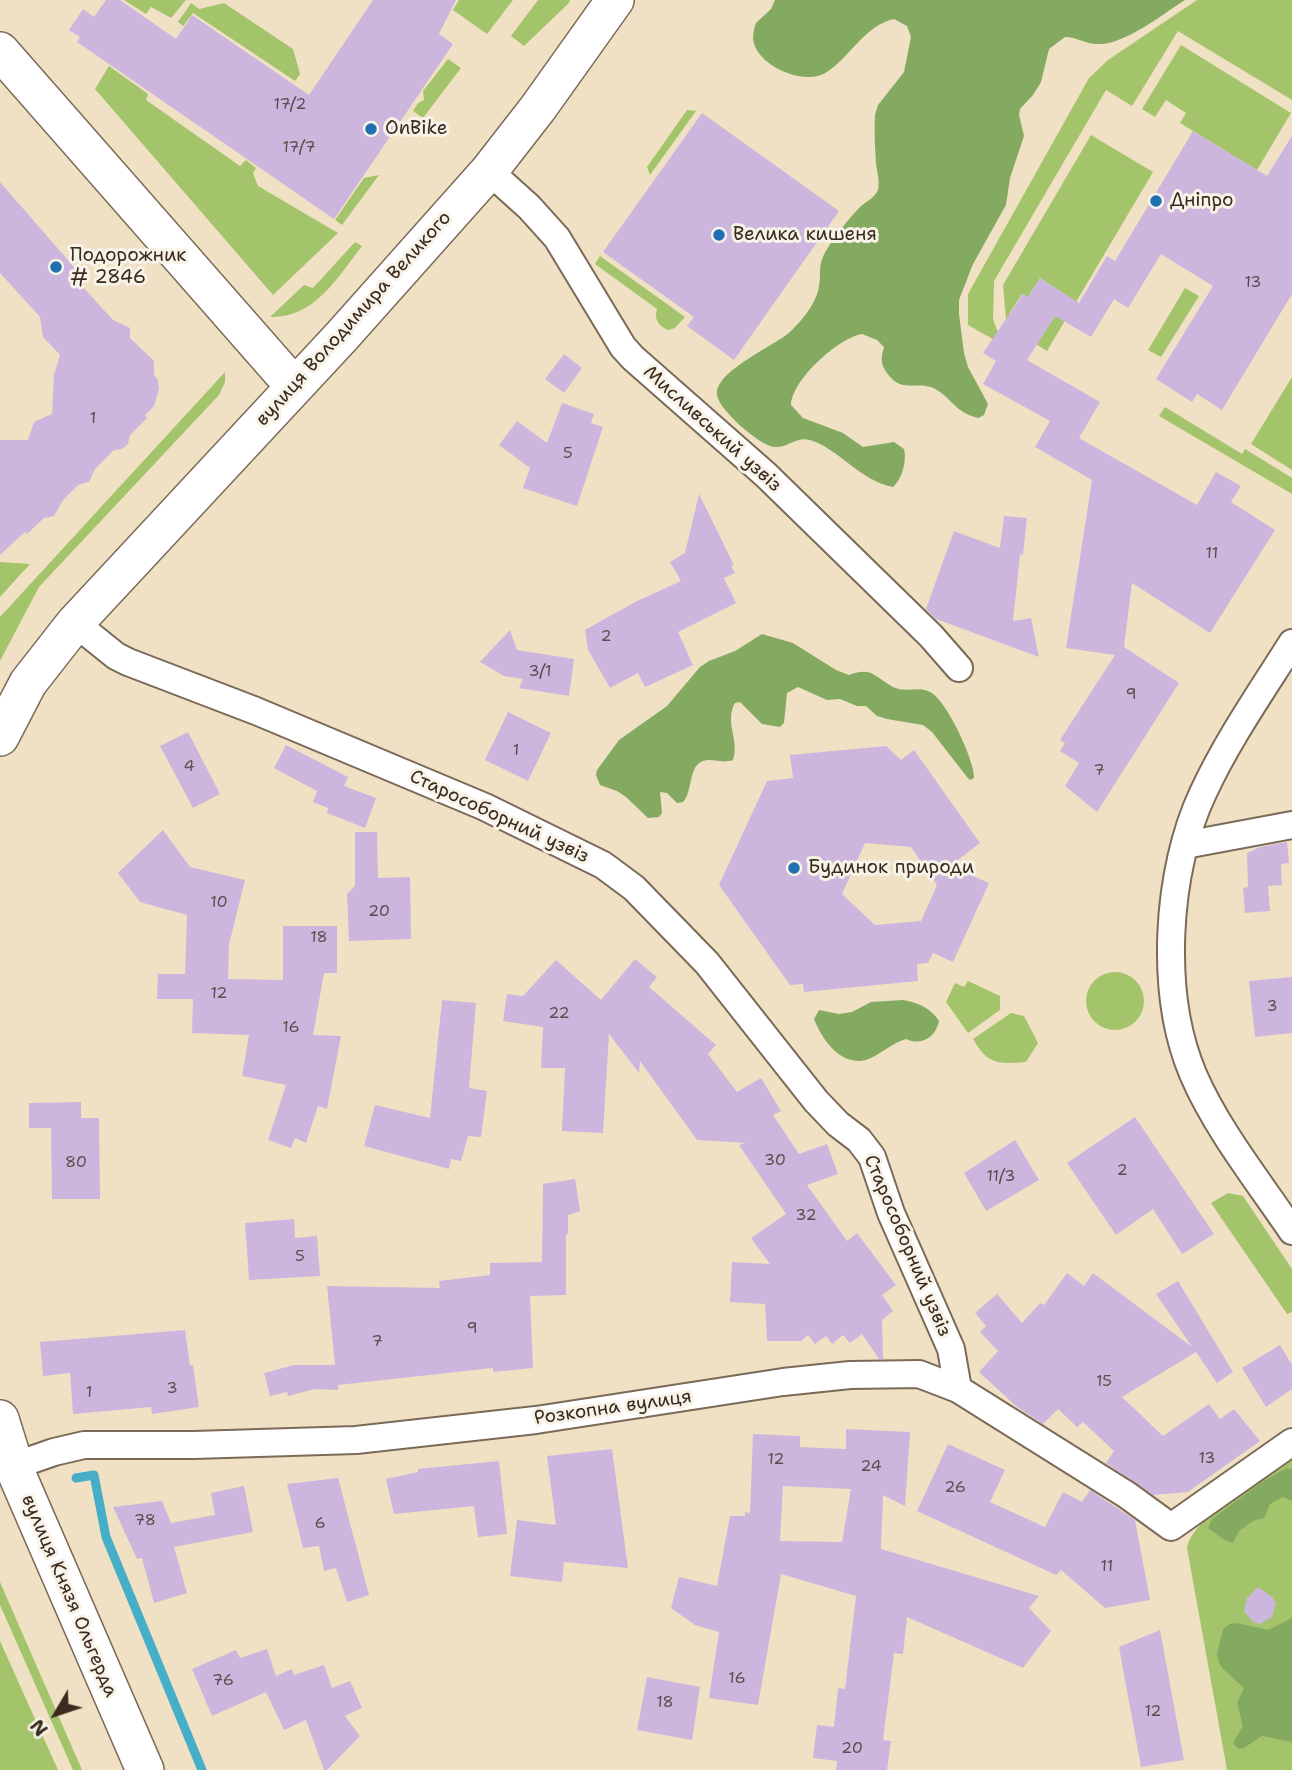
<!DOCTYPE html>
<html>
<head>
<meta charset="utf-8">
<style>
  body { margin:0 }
  #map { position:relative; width:1292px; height:1770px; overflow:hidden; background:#f1e1c4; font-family:"Shantell Sans",sans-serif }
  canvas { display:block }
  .north { position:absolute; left:21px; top:1679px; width:70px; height:70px; -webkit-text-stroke:5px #f7f3e8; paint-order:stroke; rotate:231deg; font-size:19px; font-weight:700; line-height:28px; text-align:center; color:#3b2a1e }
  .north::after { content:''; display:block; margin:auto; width:24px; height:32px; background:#3b2a1e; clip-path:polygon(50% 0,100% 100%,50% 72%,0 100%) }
</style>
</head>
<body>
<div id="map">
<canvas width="1292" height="1770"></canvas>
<div class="north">N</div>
</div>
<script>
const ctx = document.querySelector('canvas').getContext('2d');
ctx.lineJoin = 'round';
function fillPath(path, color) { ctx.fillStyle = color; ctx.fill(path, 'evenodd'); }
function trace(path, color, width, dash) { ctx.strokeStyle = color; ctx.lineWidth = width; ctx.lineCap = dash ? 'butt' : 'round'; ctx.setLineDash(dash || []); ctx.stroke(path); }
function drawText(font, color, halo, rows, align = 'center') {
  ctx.font = font + ' "Shantell Sans",sans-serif'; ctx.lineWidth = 6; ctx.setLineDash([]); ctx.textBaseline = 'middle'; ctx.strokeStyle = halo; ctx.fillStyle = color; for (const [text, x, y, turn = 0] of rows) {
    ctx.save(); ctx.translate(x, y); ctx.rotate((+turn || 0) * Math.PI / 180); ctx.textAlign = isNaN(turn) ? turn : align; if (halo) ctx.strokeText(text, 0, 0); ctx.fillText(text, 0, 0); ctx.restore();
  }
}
fillPath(new Path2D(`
  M124 0H186L171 18 151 7 146 14Z
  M459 0H513L487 34 453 10Z
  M538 0H570L569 3 524 46 511 36Z
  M1197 0H1292V100L1178 31 1132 106 1106 90 994 281 993 319 997 330 1007 343 1005 346 968 325V294L1089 78 1108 60Z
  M191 3 199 9 224 3 293 49 300 74 295 81 193 13 183 26 178 22Z
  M1181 45 1291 113 1257 170 1180 123 1186 113 1166 100 1155 117 1142 109Z
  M448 59 461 68 423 118 413 111 418 103 424 100 423 91Z
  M109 66 148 94 146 100 240 166 246 160 256 168 253 173 258 186 338 233 273 295 95 89Z
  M687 110 696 111 650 175 647 167Z
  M1091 135 1153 172 1047 351 1016 332 1006 319 1003 285ZM1040 278 1064 294 1055 316 1042 336 1009 314 1022 294 1028 297Z
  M379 175 342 225 335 220 364 178Z
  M355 242 362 246C337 278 315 318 270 317L304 285 313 288Z
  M600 256 685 317 675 328 668 330C658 326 654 319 657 309L595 264Z
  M1185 288 1199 296 1161 357 1148 350Z
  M225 372V382L219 395 39 587 0 661V617Z
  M1292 377V470L1251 444Z
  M1165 407 1242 454 1245 449 1292 478V494L1159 416Z
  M0 562 30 564 0 597Z
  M1086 1001a29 29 0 1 1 58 0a29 29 0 1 1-58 0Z
  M968 981 1000 996V1010L968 1033 946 1002 955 983 964 987Z
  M1011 1013 1024 1016 1038 1043 1026 1062C998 1064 988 1065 973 1039Z
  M1228 1193 1243 1196 1292 1269V1312L1287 1314 1211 1203Z
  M1292 1456V1770H1227L1187 1548C1194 1515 1264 1476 1292 1456Z
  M0 1582 82 1770H73L0 1605Z
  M0 1641 58 1770H0Z`), '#a4c46c');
fillPath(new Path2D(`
  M775 0H1185C1163 14 1123 46 1097 44 1086 44 1076 37 1065 37L1049 49 1041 82 1033 95 1020 109 1019 115 1024 136 1010 178 1006 205 973 264 959 300V314L964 353 968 367 988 404 984 415 978 418C955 412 953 400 937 390 918 379 902 395 887 373 880 363 881 358 884 347L877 340 862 334C838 338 792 380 791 405L803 418 843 433 863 447 894 442 904 449C907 461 902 479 893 487 860 481 838 448 810 440 796 436 788 448 774 447 759 445 719 410 717 395 714 371 777 345 791 331 802 320 814 306 818 291 823 272 815 267 829 246 837 233 848 220 859 208 865 202 875 198 878 190 880 182 877 172 876 163 875 148 874 131 875 115L878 105 904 72 911 37 907 26 894 19C864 26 851 56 827 72 805 87 756 66 753 39 753 34 754 28 756 23L771 9Z
  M762 634 793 643 836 670 849 675C872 666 875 677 893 687 905 693 918 686 930 692 946 699 975 761 974 778L970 780 967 777 932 732 923 725 887 719 877 716 866 706H857L840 699 827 700 798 687 787 693 784 723 780 727 762 724 740 702 735 703C724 722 740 741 733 760 722 764 713 758 703 761 688 766 693 792 683 802L677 803 667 793 660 792 662 813 659 817 648 818 626 797 617 791 600 785 596 775 597 770 619 740 667 706 700 667 709 661 735 651Z
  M903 1000C917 1002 932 1009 939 1021 936 1038 920 1046 906 1039 893 1043 883 1052 871 1058 844 1070 823 1042 814 1019L819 1010 839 1014 852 1012 871 1002Z
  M1286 1468 1292 1469V1501L1283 1497 1270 1504 1264 1518 1253 1521 1239 1531 1233 1543 1223 1539 1208 1528 1212 1519 1259 1484Z
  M1292 1618V1742L1262 1736 1244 1748 1239 1749 1233 1743 1243 1726 1237 1703 1244 1688 1224 1670 1219 1663 1217 1654 1223 1629 1230 1624 1237 1623 1268 1630Z`), '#83aa60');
trace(new Path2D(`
  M76 1478 94 1475 106 1537 202 1770`), '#46aec6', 9);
fillPath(new Path2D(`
  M106 0H120L176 39 192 15 309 95 373 0H456L439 34 453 44 334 219 77 42 80 37 69 30 83 9 94 17Z
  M702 113 839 211 734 360 687 326 694 317 603 252Z
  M1193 131 1267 176 1292 136V294L1222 410 1197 394 1192 402 1156 379 1213 286 1161 254 1128 308 1114 299 1091 337 1055 316 1027 360 1100 402 1079 438 1197 505 1216 472 1241 486 1231 502 1275 530 1210 633 1132 583 1124 647 1179 683 1097 812 1065 786 1079 763 1060 751 1065 743 1060 740 1115 655 1066 648 1092 480 1035 447 1050 421 983 384 996 361 983 353 1023 294 1028 297 1040 278 1079 303 1107 256 1115 261Z
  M0 182 87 282 82 286 113 320 130 328V338L154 361V375L158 380 159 389 154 406 145 415 147 418 130 435 128 444 122 449 114 450 95 469 89 482 78 485 63 500 54 516 44 518 27 534 25 532 0 555V440H28L34 422 52 414 54 375 60 355 43 337 40 317 0 273Z
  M564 354 582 368 564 393 545 379Z
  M562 403 594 414 591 423 603 427 577 506 523 488 530 468 499 445 517 421 547 443Z
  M699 494 734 565 731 566 735 573 724 578 736 603 678 632 693 665 645 687 638 673 610 688 588 650 585 630 635 602 681 581 670 562 685 553Z
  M1004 516 1027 518 1023 555 1017 554 1020 555 1013 621 1031 618 1039 657 936 619 926 609 954 531 1000 548Z
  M510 630 517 650 574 659 569 696 519 688 523 679 504 676 480 662Z
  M508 712 551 733 528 781 485 760Z
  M188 732 220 794 193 808 160 746Z
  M286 745 348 777 344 786 376 798 365 828 327 813 328 808 313 802 317 791 274 768Z
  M886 746 901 760 914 750 980 843 950 866 989 883 953 962 933 953 928 963 917 964 918 981 804 992 803 984 790 985 719 885 767 781 793 778 790 755ZM865 843 911 847 937 885 921 921 875 925 842 894Z
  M163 830 190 867 245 880 229 945 228 979 283 980V926H337V973H324L313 1035 341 1036 327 1109 318 1106 306 1143 295 1138 291 1148 268 1140 286 1085 242 1076 249 1035 192 1033 193 999H157L158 974H185L187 915 140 902 118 873Z
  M355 832H377L378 878 410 877 411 939 349 941 347 894 355 886Z
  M1287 842 1289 863 1281 864 1282 885 1268 886 1270 911 1245 913 1243 888 1248 887 1247 853 1260 847Z
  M635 959 657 977 649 987 716 1045 708 1054 737 1092 761 1078 781 1111 773 1115 799 1154 827 1144 838 1174 807 1185 847 1241 857 1233 896 1285 882 1295 893 1311 882 1320 883 1359H879L862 1334 850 1343 843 1335 832 1344 826 1336 815 1344 808 1335 801 1341H767L765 1304 730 1302 732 1262 770 1264 751 1238 786 1214 739 1145 746 1143 697 1140 640 1061 639 1073 609 1034 603 1133 562 1131 565 1068H541L543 1027 503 1021 507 994 523 996 556 960 601 1000Z
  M1292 977V1033L1255 1037 1249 981Z
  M442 1000 476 1003 469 1088 487 1091 481 1137 468 1136 461 1161 451 1159 449 1169 364 1146 375 1105 430 1118Z
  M81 1102V1118H99L100 1199H52L51 1128H29V1103Z
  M1135 1117 1214 1234 1182 1254 1153 1209 1116 1235 1067 1163Z
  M1015 1140 1039 1180 986 1211 964 1173Z
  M575 1179 580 1211 568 1215V1234H566V1295L530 1296 533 1368 493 1372V1368L338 1385V1390L315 1389 288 1396 287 1392 270 1396 264 1373 294 1365H335L327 1286 440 1288 439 1281 490 1275V1263L542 1262 543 1184Z
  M294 1219 295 1238 317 1236 320 1276 249 1280 245 1223Z
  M1067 1273 1084 1286 1093 1273 1192 1347 1156 1294 1178 1281 1233 1372 1217 1383 1196 1352 1122 1397 1163 1436 1209 1404 1220 1419 1234 1409 1260 1441 1188 1492 1153 1495 1106 1463 1114 1451 1083 1422 1077 1427 1058 1409 1043 1424 1017 1407 979 1372 998 1351 980 1332 986 1326 975 1313 997 1294 1022 1323 1040 1303 1044 1305Z
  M185 1330 190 1365H193L199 1407 152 1414 151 1407 73 1414 70 1373 43 1376 40 1342Z
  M1280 1345 1292 1365V1389L1266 1407 1242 1368Z
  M846 1429 910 1432 905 1506 883 1495 881 1549 1039 1596 1029 1608 1051 1631 1023 1668 907 1617 903 1654 894 1653 883 1740 891 1741 887 1770H836L837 1761 813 1758 817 1725 834 1727 838 1688 845 1689 856 1596 781 1574 758 1705 709 1698 719 1632 695 1625 671 1608 679 1577 717 1586 730 1516H745V1512L750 1513 753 1434 800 1436V1447L846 1449ZM783 1486 851 1489 842 1542 780 1541Z
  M948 1444 1005 1470 990 1502 1045 1527 1063 1492 1082 1502 1090 1490 1135 1520 1150 1600 1105 1608 1061 1570 1056 1575 917 1511Z
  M612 1449 628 1568 564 1562 562 1582 510 1576 517 1520 556 1525 547 1456Z
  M499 1461 507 1534 478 1537 474 1506 394 1514 386 1479 418 1472V1469Z
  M338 1478 369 1595 347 1602 336 1568 324 1571 319 1546 303 1548 287 1484Z
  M244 1486 253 1532 174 1547 187 1593 154 1603 142 1558 137 1559 113 1507 162 1501 171 1523 215 1515 211 1493Z
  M1258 1587 1272 1597 1276 1603 1272 1617 1260 1624 1253 1622 1244 1611 1247 1598Z
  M1160 1630 1184 1760 1141 1767 1119 1647Z
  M267 1649 276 1676 292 1669 294 1675 324 1665 332 1688 350 1681 362 1708 345 1716 360 1736 327 1770H324L306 1720 284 1730 266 1692 212 1716 192 1669 236 1650 240 1658Z
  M647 1677 700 1687 692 1740 637 1730Z`), '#ccb6de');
const street = new Path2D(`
  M489 171 529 207 557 238 623 347 633 358 766 475 931 636 959 668
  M75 623 116 656 128 662 256 711 485 807 603 865 634 888 707 963 816 1101 838 1124 859 1140 872 1157 891 1213 951 1349 958 1389
  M1292 643C1261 692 1227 741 1203 793 1166 871 1159 994 1193 1074 1216 1128 1258 1181 1292 1231
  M1185 845 1292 825
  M14 1466 54 1452 84 1445H194L356 1440 536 1420 783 1382 850 1375 919 1374 958 1389 1127 1495 1171 1527 1292 1442`);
const secondary = new Path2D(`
  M0 51 294 386
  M0 737 28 683 75 623 342 336 489 171 538 108 615 0
  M0 1419 18 1477 145 1770`);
trace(street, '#7b6a58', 30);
trace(secondary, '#7b6a58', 40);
trace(street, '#fff', 26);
trace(secondary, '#fff', 37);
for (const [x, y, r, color] of [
  [371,129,7,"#1f6fb2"],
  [1156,201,7,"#1f6fb2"],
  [719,235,7,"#1f6fb2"],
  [56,267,7,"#1f6fb2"],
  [794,868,7,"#1f6fb2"]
]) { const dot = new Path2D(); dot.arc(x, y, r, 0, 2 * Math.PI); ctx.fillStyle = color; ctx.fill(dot); trace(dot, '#f7f3e8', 2.5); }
drawText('16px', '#5f4d4e', null, [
  ["17/2",290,105],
  ["17/7",299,148],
  ["13",1253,283],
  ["1",93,419],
  ["5",568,454],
  ["11",1212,554],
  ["2",606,637],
  ["3/1",540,672],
  ["9",1131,695],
  ["1",516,751],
  ["4",189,767],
  ["7",1099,771],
  ["10",219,903],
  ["20",379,912],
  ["18",319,938],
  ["12",219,994],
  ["3",1272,1007],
  ["22",559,1014],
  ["16",291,1028],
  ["30",775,1161],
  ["80",76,1163],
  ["2",1122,1171],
  ["11/3",1001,1177],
  ["32",806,1216],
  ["5",300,1257],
  ["9",472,1329],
  ["7",377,1342],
  ["15",1104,1382],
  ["3",172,1389],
  ["1",89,1393],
  ["13",1207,1459],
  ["12",776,1460],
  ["24",871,1467],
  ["26",955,1488],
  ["78",145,1521],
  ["6",320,1524],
  ["11",1107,1567],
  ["16",737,1679],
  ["76",223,1681],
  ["18",665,1703],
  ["12",1153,1712],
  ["20",852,1749]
]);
drawText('19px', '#3b2a1e', '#f7f3e8', [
  ["OnBike",385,129],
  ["Дніпро",1170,201],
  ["Велика кишеня",733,235],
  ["Подорожник",70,256],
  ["# 2846",70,278],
  ["Будинок природи",808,868]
], 'left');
drawText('19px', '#3b2a1e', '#f7f3e8', [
  ["вулиця Володимира Великого",354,319,-48],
  ["Мисливський узвіз",712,429,42],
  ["Старособорний узвіз",499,817,25],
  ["Старособорний узвіз",907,1246,67],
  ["Розкопна вулиця",613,1408,-8],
  ["вулиця Князя Ольгерда",69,1596,67]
]);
</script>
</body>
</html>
